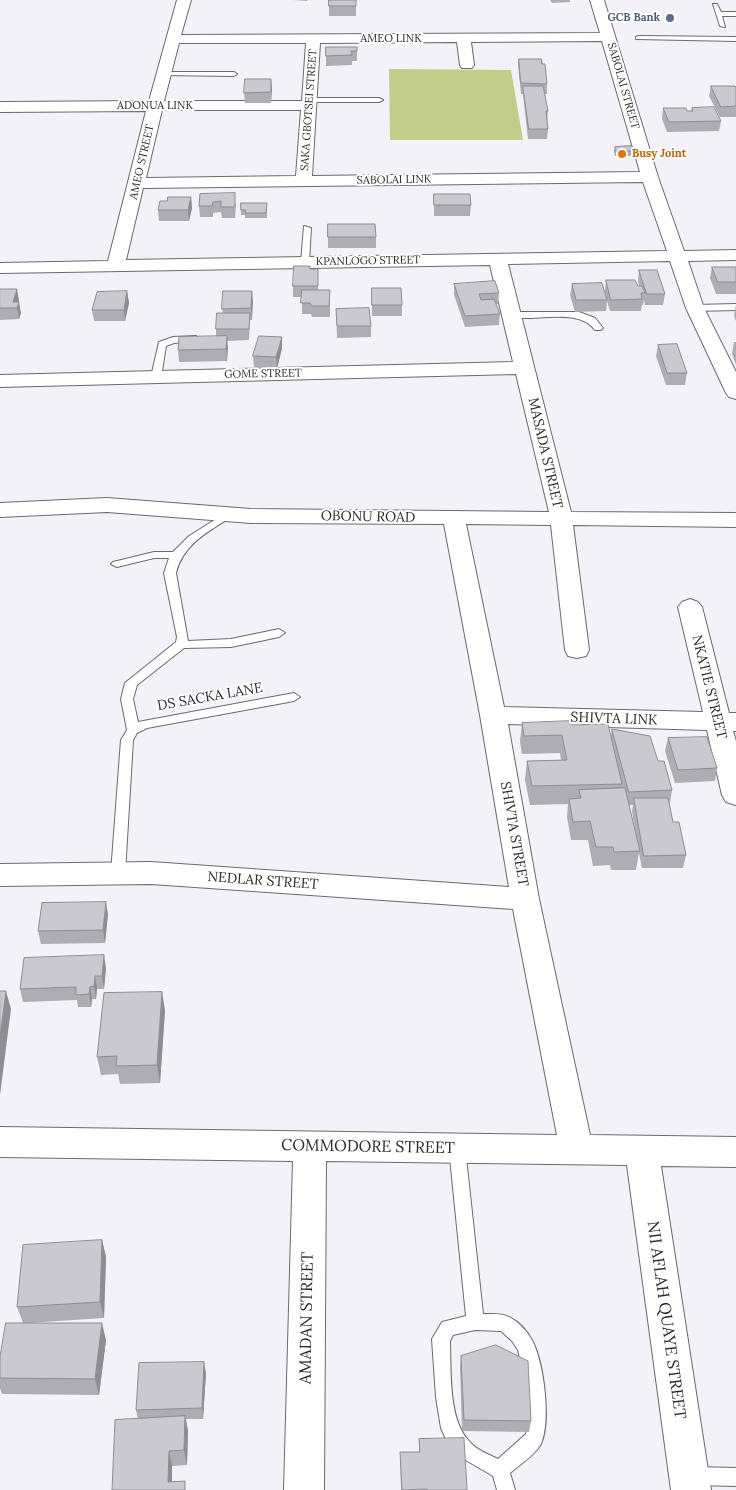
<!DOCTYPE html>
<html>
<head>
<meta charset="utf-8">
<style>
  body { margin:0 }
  canvas { display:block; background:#f3f2f9 }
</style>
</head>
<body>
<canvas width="736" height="1490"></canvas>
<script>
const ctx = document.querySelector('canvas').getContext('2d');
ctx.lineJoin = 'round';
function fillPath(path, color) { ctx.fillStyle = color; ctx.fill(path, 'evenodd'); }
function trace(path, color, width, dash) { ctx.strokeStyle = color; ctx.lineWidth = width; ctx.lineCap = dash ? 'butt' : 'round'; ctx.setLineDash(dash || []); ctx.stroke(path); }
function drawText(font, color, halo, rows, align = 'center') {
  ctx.font = font + ' Lora,serif'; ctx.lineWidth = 4; ctx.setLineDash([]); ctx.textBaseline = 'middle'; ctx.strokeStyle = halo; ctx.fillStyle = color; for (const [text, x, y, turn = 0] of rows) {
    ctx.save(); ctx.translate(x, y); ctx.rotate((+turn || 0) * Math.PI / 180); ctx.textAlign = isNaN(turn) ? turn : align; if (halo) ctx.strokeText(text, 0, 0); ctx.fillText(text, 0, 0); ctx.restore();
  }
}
fillPath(new Path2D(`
  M389 69 511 70 523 140H390Z`), '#c3cd8a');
const lane = new Path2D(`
  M713 4H717L721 12H736V16H722L725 27 720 26Z
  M638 36 736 37V41L636 39V37Z
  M163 72H234L237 74 234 76 161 75V73Z
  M306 98H379L383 100 379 102H306Z
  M304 226 311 228 309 262 305 265 301 262Z
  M736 304V310L695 311 691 308 695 305Z
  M512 312H579L595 318 603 328 601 330H595C578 307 535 322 509 317V313Z
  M196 336 201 339 199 341 174 343 166 346 161 377 159 379H153L151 377 159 342 173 337Z
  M229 511 234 514 233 516C209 531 183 544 176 573L188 641 231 639 279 629 285 633 279 637 231 647 184 648 137 685 133 699 138 722 294 693 300 697 294 701 147 728 137 733 133 740 125 873 123 877H113L111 873 121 740 127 730 121 699 125 683 176 642 177 637 164 573 169 558H154L117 567 111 564 113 562 154 552H173L189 536Z
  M457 1141 463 1143 465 1148 483 1314C491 1314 502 1313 509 1317 519 1322 528 1332 533 1342 544 1365 551 1421 541 1444 535 1455 519 1465 510 1473L515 1490H497L493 1476 457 1455 449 1446 441 1428 436 1397 432 1339 442 1322 466 1316 449 1148 451 1143ZM475 1330 501 1331 512 1341 518 1350 526 1385 529 1423 526 1434 498 1459C488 1454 476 1450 469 1441 448 1420 451 1369 450 1341L453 1335Z
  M694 1467 736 1468V1486L694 1485 687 1483 685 1476 687 1469Z`);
const street = new Path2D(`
  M177 0H191L181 35 600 33 590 0H604L658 177 684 251 736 250V260L688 261 704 308 736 372V399L729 397 726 393 686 308 670 261 508 264 571 512 736 513V527L573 525 589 650 586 656 577 658 568 656 565 650 551 525 466 524 504 707 703 712 678 607 682 602 690 599 698 602 702 607 729 713H736V731H733L736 741V805L726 802 722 795 707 730 508 724 539 899 590 1135 736 1137V1167L661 1166 711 1490H671L627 1165 326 1161 324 1490H284L293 1161 0 1157V1127L557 1135 513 909 151 884 0 886V864L151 862 509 887 480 715 444 524 251 523 107 512 0 517V503L107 498 251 509 549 512 516 374 0 387V375L513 362 490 265 0 273V263L108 261 146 111 0 112V102L149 101ZM602 41 640 172 312 176 320 43 457 42 460 65 462 68H472L474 65 471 42ZM179 43H306L302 101H164ZM162 110H301L296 176 146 178ZM643 182 667 251 126 260 143 188Z`);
trace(lane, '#6a6a70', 2);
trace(street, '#6a6a70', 2);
fillPath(lane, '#fff');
fillPath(street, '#fff');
fillPath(new Path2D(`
  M293 0H308L307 1Z
  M329 0H356V16H329Z
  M550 0H570V2L552 3Z
  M326 47H357V61H352V65L326 66Z
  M518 59H542L547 84V94H545L548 111 547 121 548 129 547 139H528L523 94H521L518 64Z
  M271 79V103H245L244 93Z
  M711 86 736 87V117H720L709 96Z
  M663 108 691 111 692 108 721 121 719 131 667 132 662 119Z
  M631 146V156H615L614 152 615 147Z
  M200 194 236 204 235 218H222L221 212 213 213V217H200L199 206Z
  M434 194 471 205 470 216H434Z
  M191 197 192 208 189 221H159L158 210 167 201Z
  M267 203V218H245V215H241V210Z
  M328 224 376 237V248H328Z
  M712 267H736V294H716L710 278Z
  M310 269H318V290L330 301V317H312L311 314H302V297H293V286Z
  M639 270 665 294 663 305H645L644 300 643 305H642L641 311H610L607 301 606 311 575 312 570 295 572 284 605 291 606 280 639 286 638 281Z
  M454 284 499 293 498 304H496L500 314 499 325 465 327 454 295Z
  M372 288 402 305V316H372Z
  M0 289 19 300 18 302 21 313 19 319 0 320Z
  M127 291 129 303 125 321H94L92 310Z
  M252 291V320H250L249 340 227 341V361L179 362 178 350 216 337V329L223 313 222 309Z
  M736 304V321L734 316Z
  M336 309 371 326V337L337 338Z
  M734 342H736V365L732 354Z
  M658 345 687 373 685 385H666L656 356Z
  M282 348 277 369 254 368 253 356Z
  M522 723 572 725 611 736 612 729 658 761 672 790 670 803H669L673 822 686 855 683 868H642L639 853 636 870H611L610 865 593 866 588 840H571L567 817 568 804 530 805 525 780 527 761 561 760 560 753 522 754 520 741ZM629 805H633L632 811 636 836Z
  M668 738 717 768 715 781 675 783 665 751Z
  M108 914 105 943 41 944 38 931Z
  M106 968 104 989H97L96 999H92L91 1007H78L77 1000 23 1002 20 989Z
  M165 1010 160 1083 120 1084 118 1074 101 1075 97 1057Z
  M102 1240 106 1257 104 1318 28 1323 106 1340 99 1395 2 1394 0 1388V1357L23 1323 17 1307Z
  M461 1356 531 1421 529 1432 462 1431 460 1367Z
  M206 1373 203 1419H186L188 1431 187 1465 172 1466V1482L112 1490 138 1419 136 1410Z
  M419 1439 467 1490H401L400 1452H419Z`), '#aeadb3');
fillPath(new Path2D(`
  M271 79 272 89 271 103Z
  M191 197 192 208 189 221 188 210Z
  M17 289 19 300 16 308 13 302Z
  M127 291 129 303 125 321 124 310Z
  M252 291 253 302 252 320 251 308Z
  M19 302 21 313 19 319 17 308Z
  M227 336 228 348 227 361 226 349Z
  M282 337V348L277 369 276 357Z
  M106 902 108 914 105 943 103 930Z
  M104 955 106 968 104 989 102 976Z
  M95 976 97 989 96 999 94 986Z
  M90 987 92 999 91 1007 89 994Z
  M6 991 11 1009 0 1095V1037Z
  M162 992 165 1010 160 1083 157 1065Z
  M102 1240 106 1257 104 1318 100 1302Z
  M102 1323 106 1340 99 1395 95 1379Z
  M204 1362 206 1373 203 1419 202 1408Z
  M185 1416 188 1431 187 1465 184 1450Z
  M169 1451 172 1466V1490L168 1482Z`), '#8d8d92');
const building = new Path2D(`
  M329 0H356V6H329Z
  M326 47H357V51H351L352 55 326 56Z
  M519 59H541L542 64H545L547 84 521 83Z
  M245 79H271V92L244 93Z
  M523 86H543L548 111H546L548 129H529Z
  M711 86H735L736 87V106L721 107Z
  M714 107 721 121 669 122 663 108H686L687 111H693L692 108Z
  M631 146V151H615V147Z
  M235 193V207H221V201L213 202 212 206H199L200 194Z
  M434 194H470L471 205H434Z
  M168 197H191L188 210H158L160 201H167Z
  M241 203H267L266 213H245L246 210H241Z
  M328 224H375L376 237H328Z
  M294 266H310V269H318V286H293Z
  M712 267H736V282H718Z
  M639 270H657L665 294H647Z
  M606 280H635L638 286H642L645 293H641L642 299 611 300Z
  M495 281 499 293 479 294 481 300 494 299 500 314 465 316 454 284Z
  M602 283 607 300H576L572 284Z
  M372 288H401L402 305H372Z
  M0 289H17L13 302H19L17 308H0Z
  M302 290H330L329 306H312L310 303H301Z
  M127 291 124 310H92L97 292Z
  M223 291H252L251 308 222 309Z
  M369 308 371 326H337L336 309Z
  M217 313H250L249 329H216Z
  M227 336 226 349 178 350 179 337Z
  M259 336 282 337 276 357 253 356Z
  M677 344 687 373H667L658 345Z
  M570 721 572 725 608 724 622 784 532 786 527 761 567 760 562 735 524 736 522 723Z
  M612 729 650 736 658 761H664L672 790 629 792Z
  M707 737 717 768 678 770 668 738Z
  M625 788 640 851 614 852 613 847H596L590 821 573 822 569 799 581 798 579 790Z
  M634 798H668L673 822H679L686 855 644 856Z
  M106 902 103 930 38 931 42 903Z
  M104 955 102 976H95L94 986 90 987 89 994 76 995V987L20 989 24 958Z
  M0 991H6L0 1037Z
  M162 992 157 1065 116 1066 117 1056 97 1057 104 993Z
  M102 1240 100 1302 17 1307 23 1245Z
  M6 1323H102L95 1379 0 1378V1357Z
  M496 1345 528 1361 531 1421 464 1420 461 1356Z
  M204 1362 202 1408 136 1410 139 1363Z
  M185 1416 184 1450 169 1451 168 1482 185 1481V1490H112L115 1420Z
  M464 1438 467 1490H427V1489L402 1490 400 1452H420L419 1439Z`);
fillPath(building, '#cac9d0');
trace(building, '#8d8d92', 1);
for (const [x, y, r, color] of [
  [670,18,5,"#5c6f8a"],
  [622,154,5,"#e8710a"]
]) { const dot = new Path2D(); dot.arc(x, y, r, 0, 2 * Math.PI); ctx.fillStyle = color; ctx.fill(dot); trace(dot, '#fff', 2); }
drawText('bold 11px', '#4e5e75', '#fff', [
  ["GCB Bank",660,18]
], 'right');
drawText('11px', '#2a2a2d', '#fff', [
  ["AMEO LINK",391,39],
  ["SABOLAI STREET",623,86,74],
  ["ADONUA LINK",155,106],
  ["SAKA GBOTSEI STREET",309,110,-86],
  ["AMEO STREET",142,162,-77],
  ["SABOLAI LINK",394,180,-1],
  ["KPANLOGO STREET",368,261,-1],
  ["GOME STREET",263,374,-1]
]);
drawText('bold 11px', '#c56008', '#fff', [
  ["Busy Joint",632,154]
], 'left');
drawText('14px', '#2a2a2d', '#fff', [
  ["MASADA STREET",545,453,77],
  ["OBONU ROAD",368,517,1],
  ["NKATIE STREET",709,687,76],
  ["DS SACKA LANE",210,697,-10],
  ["SHIVTA LINK",614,719,2],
  ["SHIVTA STREET",514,834,80],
  ["NEDLAR STREET",263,881,4]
]);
drawText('16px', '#2a2a2d', '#fff', [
  ["COMMODORE STREET",368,1147,1],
  ["AMADAN STREET",307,1318,-89],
  ["NII AFLAH QUAYE STREET",666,1320,82]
]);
</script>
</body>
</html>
